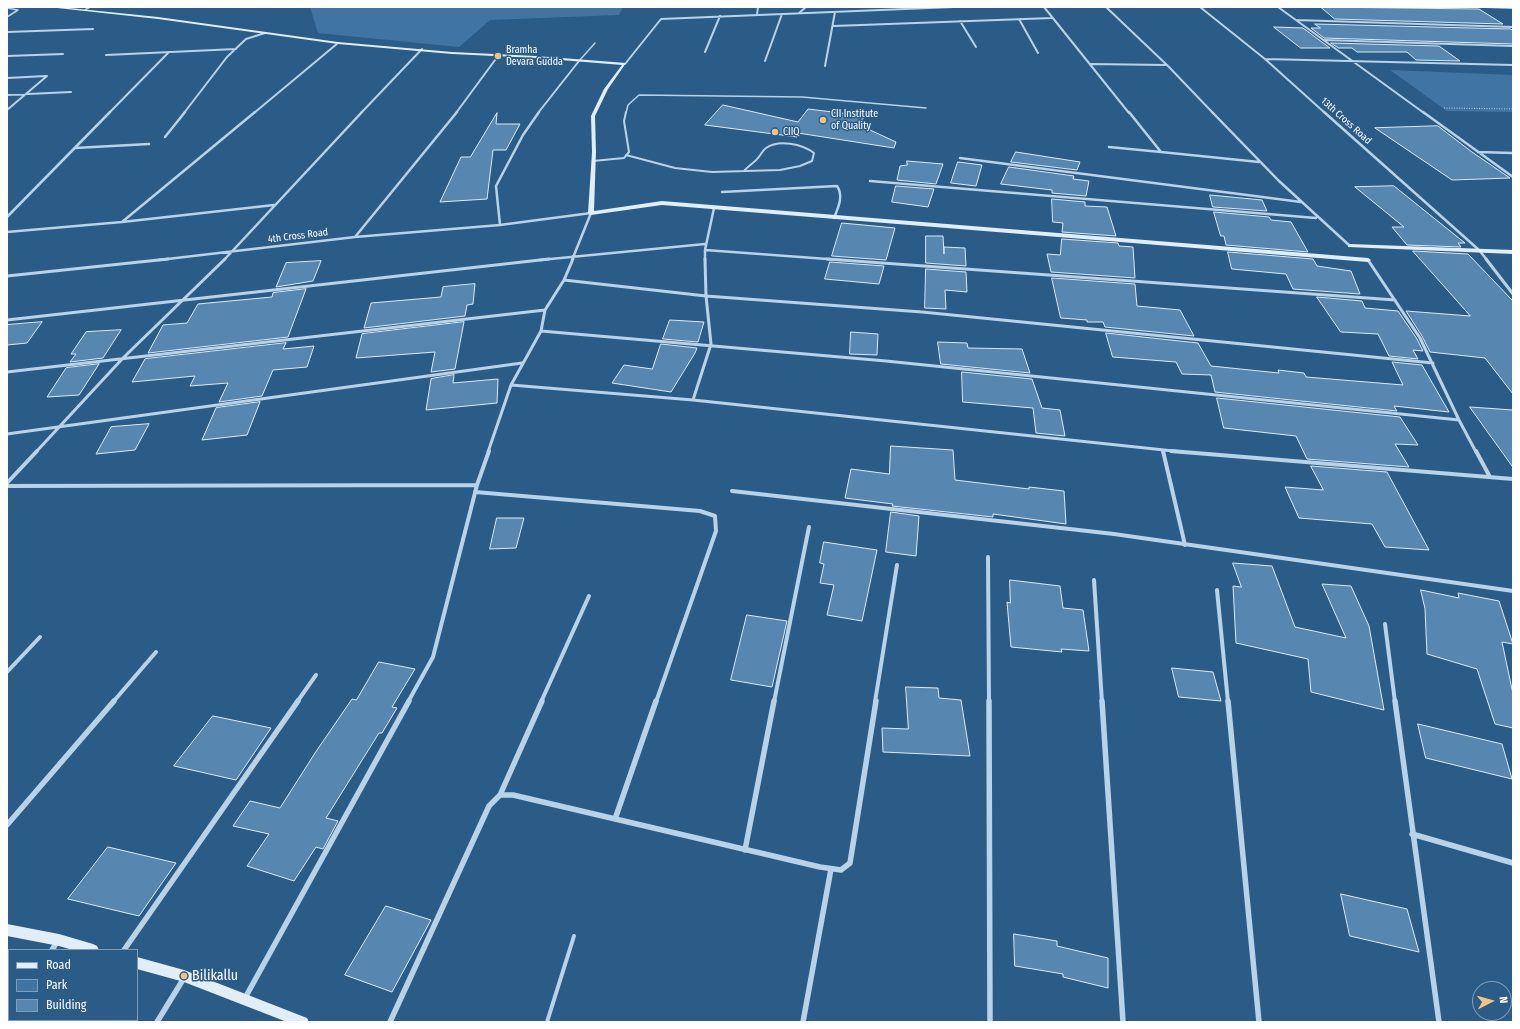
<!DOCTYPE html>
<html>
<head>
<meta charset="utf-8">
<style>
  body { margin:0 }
  #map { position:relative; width:1520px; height:1029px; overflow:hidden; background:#2b5c87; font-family:"Fira Sans Condensed",sans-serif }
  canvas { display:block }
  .frame { position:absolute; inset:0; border:8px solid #fff; pointer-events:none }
  .legend { position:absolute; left:8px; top:949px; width:130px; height:72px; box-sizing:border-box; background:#2b5c87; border:1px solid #809db7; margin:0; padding:5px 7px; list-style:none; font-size:12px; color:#fff }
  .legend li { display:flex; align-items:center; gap:8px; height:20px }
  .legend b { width:20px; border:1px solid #809db7 }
  .north { position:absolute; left:1472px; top:981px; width:40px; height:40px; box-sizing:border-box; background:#2b5c87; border:1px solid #809db7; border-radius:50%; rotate:84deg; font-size:11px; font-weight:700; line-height:16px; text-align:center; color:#fff }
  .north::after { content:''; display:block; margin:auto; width:14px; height:18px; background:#eec480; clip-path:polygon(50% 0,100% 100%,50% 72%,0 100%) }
</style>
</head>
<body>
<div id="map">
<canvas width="1520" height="1029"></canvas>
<div class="frame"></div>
<ul class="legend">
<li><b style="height:5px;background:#e1edf7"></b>Road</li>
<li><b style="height:11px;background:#4075a3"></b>Park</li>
<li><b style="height:11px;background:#5787b0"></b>Building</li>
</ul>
<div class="north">N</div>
</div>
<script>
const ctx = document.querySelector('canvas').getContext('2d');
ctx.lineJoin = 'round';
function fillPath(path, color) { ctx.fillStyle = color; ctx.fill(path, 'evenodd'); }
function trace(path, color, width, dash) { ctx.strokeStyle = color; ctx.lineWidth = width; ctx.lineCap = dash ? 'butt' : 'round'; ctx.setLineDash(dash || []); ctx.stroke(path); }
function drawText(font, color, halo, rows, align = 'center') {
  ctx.font = font + ' "Fira Sans Condensed",sans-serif'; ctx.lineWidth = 3; ctx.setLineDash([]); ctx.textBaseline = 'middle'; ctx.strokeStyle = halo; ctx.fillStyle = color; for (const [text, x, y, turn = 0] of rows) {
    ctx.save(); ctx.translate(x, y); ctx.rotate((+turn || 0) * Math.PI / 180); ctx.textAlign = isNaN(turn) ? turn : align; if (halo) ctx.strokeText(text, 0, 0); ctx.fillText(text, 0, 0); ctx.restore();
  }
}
fillPath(new Path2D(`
  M310 7H623L619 15 490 20 459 47 318 33Z
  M1390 70 1513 75V112L1447 111Z`), '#4075a3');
const building = new Path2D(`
  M1321 7 1479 9 1503 24 1335 19Z
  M1315 24 1511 29 1513 31V44L1324 38 1311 28H1320Z
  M1274 27 1303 28 1330 48H1301Z
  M1331 43 1439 46 1460 61 1416 60 1407 52H1357L1352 48H1339Z
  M723 105 798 122 808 109 866 116 857 124 896 142 894 148 798 133 797 137 705 125Z
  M497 113 496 124H520L506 150H493L487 199 440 202 461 157H470Z
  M1438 126 1472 152 1510 178 1452 180 1375 128Z
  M1016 152 1080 162 1077 170 1011 162Z
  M907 161 943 164 936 184 897 180 900 166 907 165Z
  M958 162 982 165 976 186 951 183Z
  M1009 167 1074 176 1073 179 1089 181 1086 196 1052 193V190L1001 184Z
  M896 186 934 189 928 207 892 202Z
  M1394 186 1465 243H1458L1461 247 1407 245 1392 227H1404L1355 187Z
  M1210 195 1262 200 1267 211 1213 207Z
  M1052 199 1085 202V206L1107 207 1116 236 1062 232 1063 223 1053 222Z
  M1214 212 1269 217 1271 220 1291 222 1308 252 1226 245 1224 236H1221Z
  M842 223 895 228 886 260 832 256Z
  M926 236H943L944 254V247L965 248 966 266 926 263Z
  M1062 239 1118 243 1119 246 1133 247 1135 278 1051 272 1047 254 1060 255Z
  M1413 251 1468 254 1513 301V394L1485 358 1430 352 1422 336 1406 311 1470 316Z
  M1228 252 1313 259 1317 266 1351 271 1360 294 1293 289 1286 274 1232 269Z
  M321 261 313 281 276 287 286 263Z
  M830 262 884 266 879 284 825 279Z
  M926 269 966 272 967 292 945 290 946 309 925 308Z
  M1052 278 1135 284 1137 306 1180 310 1194 336 1105 327 1103 322H1087V320L1061 318Z
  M475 284 473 304 467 305 465 316 364 328 371 303 441 297 443 287Z
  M306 289 288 337 148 353 163 325 187 323 198 304 272 297 273 293Z
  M1317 297 1362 301 1365 308 1398 311 1417 339 1423 351 1413 350 1418 359 1389 356 1378 334 1341 332Z
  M670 320 704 322 698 342 663 339Z
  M42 322 27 343 7 345V325Z
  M464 322 455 369 431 372 435 352 356 358 362 334Z
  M121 330 103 358 70 362 76 354H71L86 332Z
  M851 332 878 334 877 355 850 354Z
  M1106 333 1198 343 1211 366 1279 373 1278 370 1304 373 1306 377 1403 385 1392 362 1422 365 1449 412 1394 406 1397 411 1215 392 1211 375 1182 374 1176 362 1113 357Z
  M938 342 967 343 968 348 1022 349 1030 373 941 364Z
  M286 343 283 349 314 346 307 367 273 370 262 396 219 402 228 383 190 386 195 376 132 382 145 359Z
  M661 344 697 348 695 353 671 392 612 383 624 365 652 369Z
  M99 364 79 395 47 397 66 368Z
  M962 372 1032 379 1042 408 1060 410 1065 436 1036 433 1033 408 963 402Z
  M454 375 453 383 498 379 497 403 426 410 431 379Z
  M1217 398 1400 417 1418 445 1395 444 1409 467 1307 459 1296 436 1224 428Z
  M260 402 247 435 202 440 216 408Z
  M1470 407 1513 410V467Z
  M149 424 135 450 96 454 111 427Z
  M891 446 953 450 955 480 1029 489V487L1064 491 1066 524 993 514V517L892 506 893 504 845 498 851 469 889 474Z
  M1311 466 1387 472 1429 550 1385 547 1372 524 1299 518 1285 487 1323 490Z
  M891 512 919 516 916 556 886 552Z
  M497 518H524L516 548 490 549Z
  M824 542 877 550 862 621 827 615 834 585 820 583 824 564 820 563Z
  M1233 563 1272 566 1295 627 1346 638 1322 584 1351 586 1369 626 1384 710 1311 692 1308 659 1236 643 1233 586 1241 587Z
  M1010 580 1060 586 1063 608 1083 610 1089 651 1061 649 1062 652 1011 647 1007 602 1010 603Z
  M1421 590 1459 598 1458 593 1499 601 1513 644 1502 642 1513 694V728L1495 724 1477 669 1427 654 1425 609Z
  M747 615 787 621 772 687 731 680Z
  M379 662 415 669 392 707 397 708 382 733H379L326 818 338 821 323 849 316 847 294 881 247 866 269 834 233 826 250 801 280 808 315 753 352 699 356 700Z
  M1172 668 1213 672 1221 701 1179 697Z
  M906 687 938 688 939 698 961 700 970 756 883 752 882 728 908 729Z
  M213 716 271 728 236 780 174 766Z
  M1418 724 1502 744 1512 779 1426 758Z
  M108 847 176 863 139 916 68 899Z
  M1341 894 1407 909 1419 952 1350 936Z
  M386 906 431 920 392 992 345 975Z
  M1014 934 1057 941V946L1108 958V988L1063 977V974L1015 966Z`);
fillPath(building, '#5787b0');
trace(building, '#dbeaf6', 1);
trace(new Path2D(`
  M1444 108 1513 109`), '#b8d2e8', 1, [1, 1.5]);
trace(new Path2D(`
  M7 8 18 10 7 17
  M85 10 90 7
  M579 61 595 43
  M626 113 628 105 639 95 802 97 926 108`), '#b8d2e8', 1.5);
trace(new Path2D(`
  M626 155 675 168 712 172 780 170 800 166 812 161 814 153C802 144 779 139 766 148 762 151 761 155 758 158 754 163 748 166 744 171
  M593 161 624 158 629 152 624 121 626 112`), '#b8d2e8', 2);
trace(new Path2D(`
  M547 1022 574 936`), '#b8d2e8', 4);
trace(new Path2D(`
  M1044 7 1129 113
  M1106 7 1168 66 1213 113
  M1200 7 1265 59 1325 113
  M1278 7 1424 113
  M1485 7 1513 8
  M799 13 806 7
  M757 15 758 7
  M1019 19 1038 53
  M1296 20 1513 27
  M960 21 976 47
  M834 26 1052 18
  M7 32 93 29
  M1324 40 1513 46
  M705 52 720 16
  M106 55 236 49
  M7 56 63 54
  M1265 59 1513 65
  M765 61 782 14
  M625 64 661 19 954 7
  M1091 64 1166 65
  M825 66 835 12
  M7 78 46 76
  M7 95 71 92
  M7 110 47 76
  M109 113 169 52
  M184 113 227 57 246 39 265 33
  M254 113 338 43
  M361 113 422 49
  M456 113 498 56
  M538 113 579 61`), '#b8d2e8', 2);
trace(new Path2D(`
  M255 112 122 222 274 205
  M1129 112 1161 152 1259 162
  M1212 112 1279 181 1350 246
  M1324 112 1479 250 1487 260
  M1423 112 1513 177
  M165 137 185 112
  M1109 147 1161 152
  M75 148 149 144
  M1478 152 1513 153
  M960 158 1301 202
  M870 181 1316 218
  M722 192 837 186C844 196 838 208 834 218
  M7 217 110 112
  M500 225 496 186 523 135 539 112
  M7 232 122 222
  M355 237 457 112
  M705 250 841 260
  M159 260 355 237 500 225 591 213 572 260
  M224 260 362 112
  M540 260 705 244
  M705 260V250L714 208`), '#b8d2e8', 2.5);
trace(new Path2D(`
  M573 259 564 280 545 310 541 331 511 385 693 400 1183 452
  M827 259 1395 300
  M1486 259 1513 294
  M1368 260 1420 338 1459 420 1476 452
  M7 276 168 259
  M564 280 706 296 922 312 1433 363
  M7 320 549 259
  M541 331 886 361 1459 420
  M7 372 545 310
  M693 400 711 344 706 296 705 259
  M7 434 522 363
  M1163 450V452
  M36 452 123 358 225 259
  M488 452 511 385`), '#b8d2e8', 3);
trace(new Path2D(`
  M1163 451 1185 545
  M1171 451 1513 479
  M1476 451 1490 477
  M7 483 37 451
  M7 486 477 485 489 451
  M732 491 1114 534 1513 591
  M475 492 700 511 715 516 716 531 656 702
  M988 557 989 702
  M1094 580 1102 702
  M1217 590 1228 702
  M1385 624 1395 702
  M7 672 40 637
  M113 702 156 652
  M297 702 316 675
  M408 702 433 657 477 485
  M541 702 589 596
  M774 702 809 527
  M875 702 897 565`), '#b8d2e8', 4);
trace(new Path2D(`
  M989 701 990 1022
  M1102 701 1123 1022
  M1228 701 1259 1022
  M1395 701 1439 1022
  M500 795 542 701
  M615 819 656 701
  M7 825 114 701
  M1412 834 1513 863
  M745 850 774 701
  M52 950 57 942
  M124 950 298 701
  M245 998 409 701
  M7 1012 9 1009
  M157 1022 184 978
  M390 1022 489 806 500 795H513L820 867 841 870 850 863 876 701
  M803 1022 831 869`), '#b8d2e8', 5.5);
fillPath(new Path2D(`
  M48 7H60L158 17 338 42 452 52 536 56 626 63 608 89 595 116 596 152 594 211 662 201 1368 258 1371 260 1368 262 662 205 591 215 588 213 592 152 591 116 604 89 622 65 536 58 452 54 338 44 158 19Z
  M1350 244 1513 250V254L1348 247V245Z
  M7 924 59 934 93 944 97 946 99 950H73L59 946 7 936Z
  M137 957 184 970 307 1018 309 1022H287L184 982 137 969Z`), '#e1edf7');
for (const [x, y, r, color] of [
  [498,56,4,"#eec480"],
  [823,120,4,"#eec480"],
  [775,132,4,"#eec480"],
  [184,976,4,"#eec480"]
]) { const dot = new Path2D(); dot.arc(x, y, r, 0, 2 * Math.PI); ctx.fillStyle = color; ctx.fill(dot); trace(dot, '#2b5c87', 1.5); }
drawText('10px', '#fff', '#2b5c87', [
  ["Bramha",506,50],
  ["Devara Gudda",506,62],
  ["CII Institute",831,114],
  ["of Quality",831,126],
  ["CIIQ",783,132]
], 'left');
drawText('10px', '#fff', '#2b5c87', [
  ["13th Cross Road",1346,121,42],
  ["4th Cross Road",298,236,-7]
]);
drawText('14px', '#fff', '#2b5c87', [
  ["Bilikallu",192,976]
], 'left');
</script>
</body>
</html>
